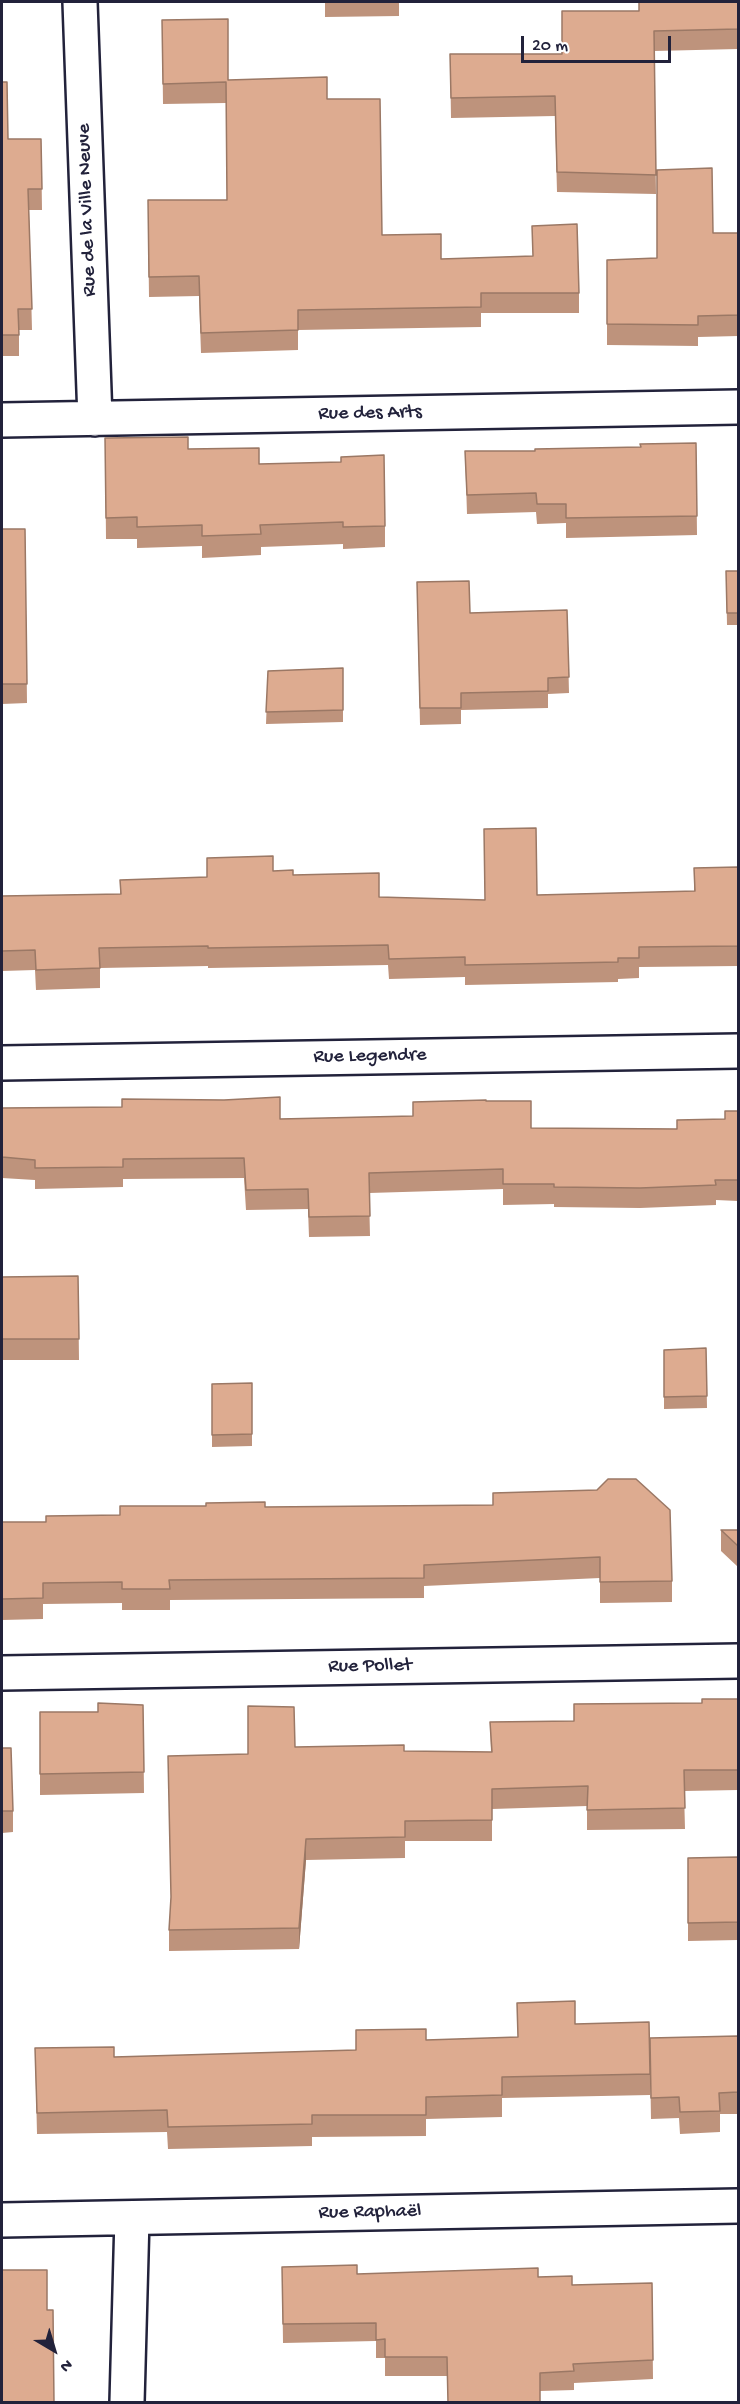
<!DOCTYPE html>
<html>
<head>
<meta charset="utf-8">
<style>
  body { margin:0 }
  #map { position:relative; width:740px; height:2404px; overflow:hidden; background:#fff; font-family:"Gochi Hand",sans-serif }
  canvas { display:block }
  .frame { position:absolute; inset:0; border:3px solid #22223b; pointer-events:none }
  .north { position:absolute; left:24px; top:2320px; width:60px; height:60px; -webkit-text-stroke:4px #fff; paint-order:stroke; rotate:142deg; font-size:16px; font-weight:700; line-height:24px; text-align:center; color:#22223b }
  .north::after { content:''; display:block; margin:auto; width:21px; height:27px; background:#22223b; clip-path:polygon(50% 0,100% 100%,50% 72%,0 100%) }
  .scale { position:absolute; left:521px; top:36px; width:150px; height:27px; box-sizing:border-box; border:3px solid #22223b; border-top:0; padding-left:8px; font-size:18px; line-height:21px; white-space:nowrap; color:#22223b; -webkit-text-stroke:4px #fff; paint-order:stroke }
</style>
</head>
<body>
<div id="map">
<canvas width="740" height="2404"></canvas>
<div class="frame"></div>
<div class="north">N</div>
<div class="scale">20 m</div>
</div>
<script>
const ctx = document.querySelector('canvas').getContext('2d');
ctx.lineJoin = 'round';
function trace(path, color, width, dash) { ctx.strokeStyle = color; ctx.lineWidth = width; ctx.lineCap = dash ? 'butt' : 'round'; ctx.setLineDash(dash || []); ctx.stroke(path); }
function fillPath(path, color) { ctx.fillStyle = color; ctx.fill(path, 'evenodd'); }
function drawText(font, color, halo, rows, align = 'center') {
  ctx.font = font + ' "Gochi Hand",sans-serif'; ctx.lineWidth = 4.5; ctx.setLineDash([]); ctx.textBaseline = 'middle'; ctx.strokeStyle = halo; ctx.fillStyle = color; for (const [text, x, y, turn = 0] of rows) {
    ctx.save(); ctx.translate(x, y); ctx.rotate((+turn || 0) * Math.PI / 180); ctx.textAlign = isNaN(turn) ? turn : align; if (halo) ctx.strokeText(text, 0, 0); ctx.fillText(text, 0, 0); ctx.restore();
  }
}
const minor = new Path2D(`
  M80 2 95 419
  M2 420 738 407
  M2 1063 738 1051
  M2 1673 738 1661
  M2 2220 738 2206
  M127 2402 132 2218`);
trace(minor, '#22223b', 38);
trace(minor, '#fff', 33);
fillPath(new Path2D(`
  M325 2H399V16L325 17Z
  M738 2V49L654 51 656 194 557 192 555 116 451 118 450 54H562L639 11Z
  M162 20 228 80 327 99 382 235 441 259 533 256 532 226 579 293V313H481V327L298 330V350L201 353 199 296 149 297 148 220 227 200 226 103 163 104Z
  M2 82 8 139H41L42 210H29L32 330H19V356H2Z
  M713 233H738V336L698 337V346L607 345V260L657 258Z
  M105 438 188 449 259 464 385 526V547L343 549V544L261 547V555L202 558V546L137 548V539H106Z
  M696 443 697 535 566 538V523L537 524 536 512 467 514 465 451H535L641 447Z
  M2 529H25L27 703 2 704Z
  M726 571H738V625H727Z
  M417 582 470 613 567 610 569 693 548 694V708L461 710V724L420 725Z
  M343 668V722L266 724 268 671Z
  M738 867V966L639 967V978L618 979V982L465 985V977L389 979 388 965 208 968V966L100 968V988L36 990 35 970 2 971V896L120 894V880L207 877 273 871 293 875 379 897 485 900 537 895 694 891V868Z
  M122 1099 280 1119 413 1116 486 1101 531 1128 677 1129 725 1119 738 1111V1201L716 1200V1205L640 1208 554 1207V1204L503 1205V1189L369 1193 370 1236 309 1237 308 1209 246 1210 244 1178 123 1179V1187L35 1189V1180L2 1178V1108L122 1107Z
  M78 1276 79 1360H2V1277Z
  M706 1348 707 1408 664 1409V1350Z
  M252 1383V1446L212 1447V1384Z
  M493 1505 672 1581V1602L600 1603V1578L424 1586V1598L170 1600V1610H122V1603L43 1604V1619L2 1620V1522H46L120 1515 265 1507Z
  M721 1530H738V1567L721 1551Z
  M738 1699V1790L684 1791 685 1829 587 1830V1806L492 1809V1841H405V1858L306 1860 299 1949 169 1951V1930L248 1754 295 1747 404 1751 491 1752 490 1722 574 1721 702 1703Z
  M143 1705 144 1793 40 1795V1712H98Z
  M2 1748 13 1811V1832L2 1833Z
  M738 1857V1940L688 1941V1858Z
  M517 2003 575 2024 650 2074V2095L502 2098V2117L426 2119V2136L312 2137V2146L168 2149 167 2132 37 2134 35 2048 114 2057 356 2050 426 2040 518 2037Z
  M738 2036V2114H720V2132L680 2134 679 2118 651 2119 650 2060Z
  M282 2267 357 2274 538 2277 572 2285 652 2283 653 2379 574 2383V2390L540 2391 447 2376H385V2358H376V2341L283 2343Z`), '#be937c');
fillPath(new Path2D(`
  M306 1839V1860L299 1949V1928Z`), '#9b7865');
const building = new Path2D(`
  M639 2H738V29L654 31 656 175 557 172 555 96 451 98 450 54H562V11H639Z
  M228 19V80L327 77V99H380L382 235 441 234V259L533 256 532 226 577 224 579 293H481V307L298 310V330L201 333 199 276 149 277 148 200H227L226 82 163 84 162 20Z
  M2 82H7L8 139H41L42 189H28L32 309H18L19 335H2Z
  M712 168 713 233H738V315L698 316V325L607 324V260L657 258V170Z
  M188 437V449L259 448V464L341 462V457L384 455 385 526 343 527V522L260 525 261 534 202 536V525L137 527V517L106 518 105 438Z
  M696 443 697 516 566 518V504H537L536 493 467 495 465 451H535V449L641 447 640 444Z
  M2 529H25L27 684H2Z
  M726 571H738V613H727Z
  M469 581 470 613 567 610 569 677 548 678V691L461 693V708H420L417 582Z
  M343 668V710L266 712 268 671Z
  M536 828 537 895 695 891 694 868 738 867V946L639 947V958H618V962L465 965V957L389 959 388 945 208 948V946L99 948 100 968 36 970 35 950 2 951V896L121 894 120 880 207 877V858L273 856V871L293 870V875L379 873V897L485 900 484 829Z
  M280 1097V1119L413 1116V1102L486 1100V1101H531V1128L677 1129V1120L725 1119V1111H738V1180H715L716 1185 640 1188 554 1187V1184H503V1169L369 1173 370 1216 309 1217 308 1189 246 1190 244 1158 123 1159V1167L35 1168V1160L2 1157V1108L122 1107V1099L224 1100Z
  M78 1276 79 1339H2V1277Z
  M706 1348 707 1396 664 1397V1350Z
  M252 1383V1434L212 1435V1384Z
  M608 1479H636L670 1510 672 1581 600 1582V1557L424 1565V1578L169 1580 170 1589H122V1582L43 1583V1598L2 1599V1522H46V1516L120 1515V1506H206V1503L265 1502V1507L493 1505V1493L597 1490Z
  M721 1530H738V1546Z
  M702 1699H738V1770H684L685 1808 587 1810 588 1786 492 1789V1820L405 1821V1837L306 1839 299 1928 169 1930 171 1897 168 1756 248 1754V1706L294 1707 295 1747 404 1745V1751L492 1752 490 1722 574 1721V1704L702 1703Z
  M98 1703 143 1705 144 1772 40 1774V1712H98Z
  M2 1748H11L13 1811H2Z
  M738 1857V1922L688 1923V1858Z
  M575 2001V2024L649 2022 650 2074 502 2077V2095L426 2097V2115H312V2124L168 2127 167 2110 37 2113 35 2048 114 2047V2057L356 2050V2030L426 2029V2040L518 2037 517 2003Z
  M738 2036V2092L719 2093 720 2111 680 2112 679 2097 651 2098 650 2038Z
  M357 2265V2274L538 2268V2277L572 2276V2285L652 2283 653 2360 573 2364 574 2371 540 2373V2403H448L447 2357H385V2339L376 2340V2323L283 2324 282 2267Z
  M2 2270H47V2310H53L54 2403H2Z`);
fillPath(building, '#ddab90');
trace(building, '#9b7865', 1.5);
drawText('20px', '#22223b', '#fff', [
  ["Rue de la Ville Neuve",88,210,-92],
  ["Rue des Arts",370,414,-1],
  ["Rue Legendre",370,1057,-1],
  ["Rue Pollet",370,1667,-1],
  ["Rue Raphaël",370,2213,-1]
]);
</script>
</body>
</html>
